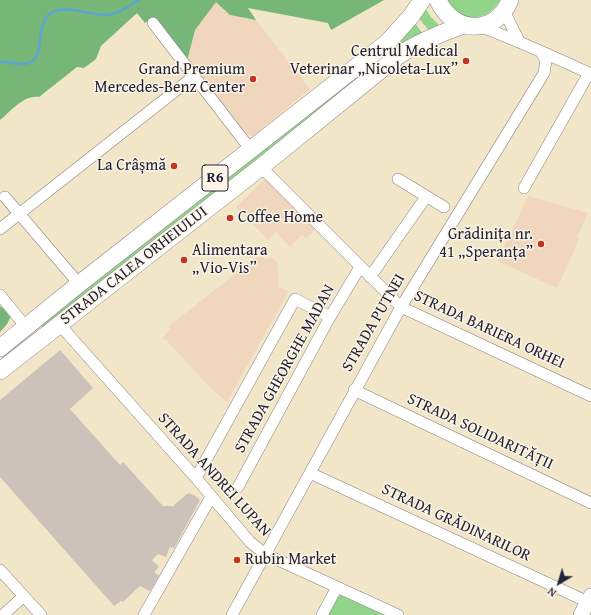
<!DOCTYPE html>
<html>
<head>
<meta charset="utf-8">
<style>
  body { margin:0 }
  #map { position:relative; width:591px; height:615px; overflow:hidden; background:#f2e6c9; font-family:"Gentium Book Plus",serif }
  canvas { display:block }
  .north { position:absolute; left:539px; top:563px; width:40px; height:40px; -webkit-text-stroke:3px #fcf5e5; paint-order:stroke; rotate:218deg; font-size:11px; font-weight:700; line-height:16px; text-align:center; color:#22223b }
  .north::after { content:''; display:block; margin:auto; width:14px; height:18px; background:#22223b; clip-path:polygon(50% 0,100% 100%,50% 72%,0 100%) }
</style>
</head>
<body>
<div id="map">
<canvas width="591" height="615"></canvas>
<div class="north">N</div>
</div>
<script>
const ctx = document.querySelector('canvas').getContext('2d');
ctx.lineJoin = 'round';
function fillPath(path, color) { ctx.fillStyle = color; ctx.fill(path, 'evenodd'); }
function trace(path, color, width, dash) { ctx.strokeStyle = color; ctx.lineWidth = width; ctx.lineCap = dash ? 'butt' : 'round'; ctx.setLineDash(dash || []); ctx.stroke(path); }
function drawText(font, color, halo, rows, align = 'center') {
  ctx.font = font + ' "Gentium Book Plus",serif'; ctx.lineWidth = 3; ctx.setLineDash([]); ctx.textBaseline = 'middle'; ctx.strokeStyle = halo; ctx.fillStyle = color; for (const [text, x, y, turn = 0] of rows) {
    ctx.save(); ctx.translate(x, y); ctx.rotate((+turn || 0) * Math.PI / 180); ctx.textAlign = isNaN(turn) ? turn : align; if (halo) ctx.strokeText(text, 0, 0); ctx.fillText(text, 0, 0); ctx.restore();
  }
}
fillPath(new Path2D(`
  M216 1 230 15 256 20 310 89 253 136 242 133 187 61 195 30Z
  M267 177 317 228 306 238 302 235 290 247 276 232 268 240 236 207Z
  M528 196 588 213 577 237 579 238 574 251 557 288 498 261Z
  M259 255 265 259 273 258 277 262 279 287 289 291 227 402 209 386 166 340 162 339 170 329 169 326Z`), '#efd6bc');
fillPath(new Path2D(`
  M60 350 93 388 70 409 120 465 123 462 163 506H173L188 493 194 495 200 500 174 548 170 547 166 557 158 554 152 560 159 567 154 572 159 576 150 591 140 586 123 602 121 601 114 606 0 477V400Z`), '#cdc2b9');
fillPath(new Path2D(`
  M447 0H500C492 16 469 25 455 10 452 8 449 3 447 0Z
  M425 8 431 17 441 27 429 31 419 18Z
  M415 23 423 34 43 328 40 325Z
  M341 595 389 615H328L338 597Z`), '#93d48b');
fillPath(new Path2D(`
  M0 0H384L331 30 328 23 248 8 256 20 230 15 216 2 195 30 187 61 154 17 145 23 137 13 101 46 96 59 84 68 77 67 39 97C24 94 10 112 0 120Z
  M0 306 11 316 7 324 0 332Z`), '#76b677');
trace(new Path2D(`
  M0 62C9 61 22 67 31 62 45 55 35 23 51 13 64 4 90 15 106 15 118 14 129 6 139 0`), '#5ba5d3', 2.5);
const minor = new Path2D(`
  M504 11 519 41
  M153 23 251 150
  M479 26C517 40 554 57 591 74
  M261 167 401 307 591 396
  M398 179 444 207
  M524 188 589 73
  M5 197 79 284
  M0 229 193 77
  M370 277 426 197
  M0 295 26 327
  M59 324 196 478 250 542 265 554 398 615
  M354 390 591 503
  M310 473 588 602
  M196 478 295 299 330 317
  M238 487 330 317 360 267
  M0 570 41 615
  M3 615 24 596
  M144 615 211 497
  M232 615 401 307 544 73 546 61 541 52
  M322 615 337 587`);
const major = new Path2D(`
  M581 615 591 596`);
const highway = new Path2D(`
  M438 0C453 34 496 36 510 0
  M0 348 79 284 388 42 412 15 422 0
  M0 371 261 167 398 56C418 42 441 33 464 25`);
trace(minor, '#8a8482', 12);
trace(major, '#8a8482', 16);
trace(highway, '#8a8482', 18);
trace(minor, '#fff', 11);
trace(major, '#fff', 15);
trace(highway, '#fff', 17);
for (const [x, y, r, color] of [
  [466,61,4,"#c8321e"],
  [253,79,4,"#c8321e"],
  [174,166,4,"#c8321e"],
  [230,218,4,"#c8321e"],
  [541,244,4,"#c8321e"],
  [184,260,4,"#c8321e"],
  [237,560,4,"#c8321e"]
]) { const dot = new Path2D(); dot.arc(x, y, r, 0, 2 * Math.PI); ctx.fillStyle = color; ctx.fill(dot); trace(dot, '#fcf5e5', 1.5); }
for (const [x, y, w] of [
  [215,178,26]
]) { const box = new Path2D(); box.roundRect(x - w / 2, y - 13, w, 26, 3); ctx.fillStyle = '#fcf5e5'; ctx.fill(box); trace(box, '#22223b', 1); }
drawText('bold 15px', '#22223b', null, [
  ["R6",215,178]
]);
drawText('16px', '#22223b', '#fcf5e5', [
  ["Centrul Medical",458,52],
  ["Veterinar „Nicoleta-Lux”",458,70],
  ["Grand Premium",245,70],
  ["Mercedes-Benz Center",245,88],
  ["La Crâșmă",166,166],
  ["Coffee Home",238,218,"left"],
  ["Grădinița nr.",533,235],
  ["41 „Speranța”",533,253],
  ["Alimentara",192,251,"left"],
  ["„Vio-Vis”",192,269,"left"],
  ["Rubin Market",245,560,"left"]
], 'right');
drawText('16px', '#22223b', '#fcf5e5', [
  ["STRADA CALEA ORHEIULUI",134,266,-38],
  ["STRADA PUTNEI",374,323,-60],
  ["STRADA BARIERA ORHEI",489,330,25],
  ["STRADA GHEORGHE MADAN",285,369,-61],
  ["STRADA SOLIDARITĂȚII",480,432,25],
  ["STRADA ANDREI LUPAN",214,475,48],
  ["STRADA GRĂDINARILOR",456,523,25]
]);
</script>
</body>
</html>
